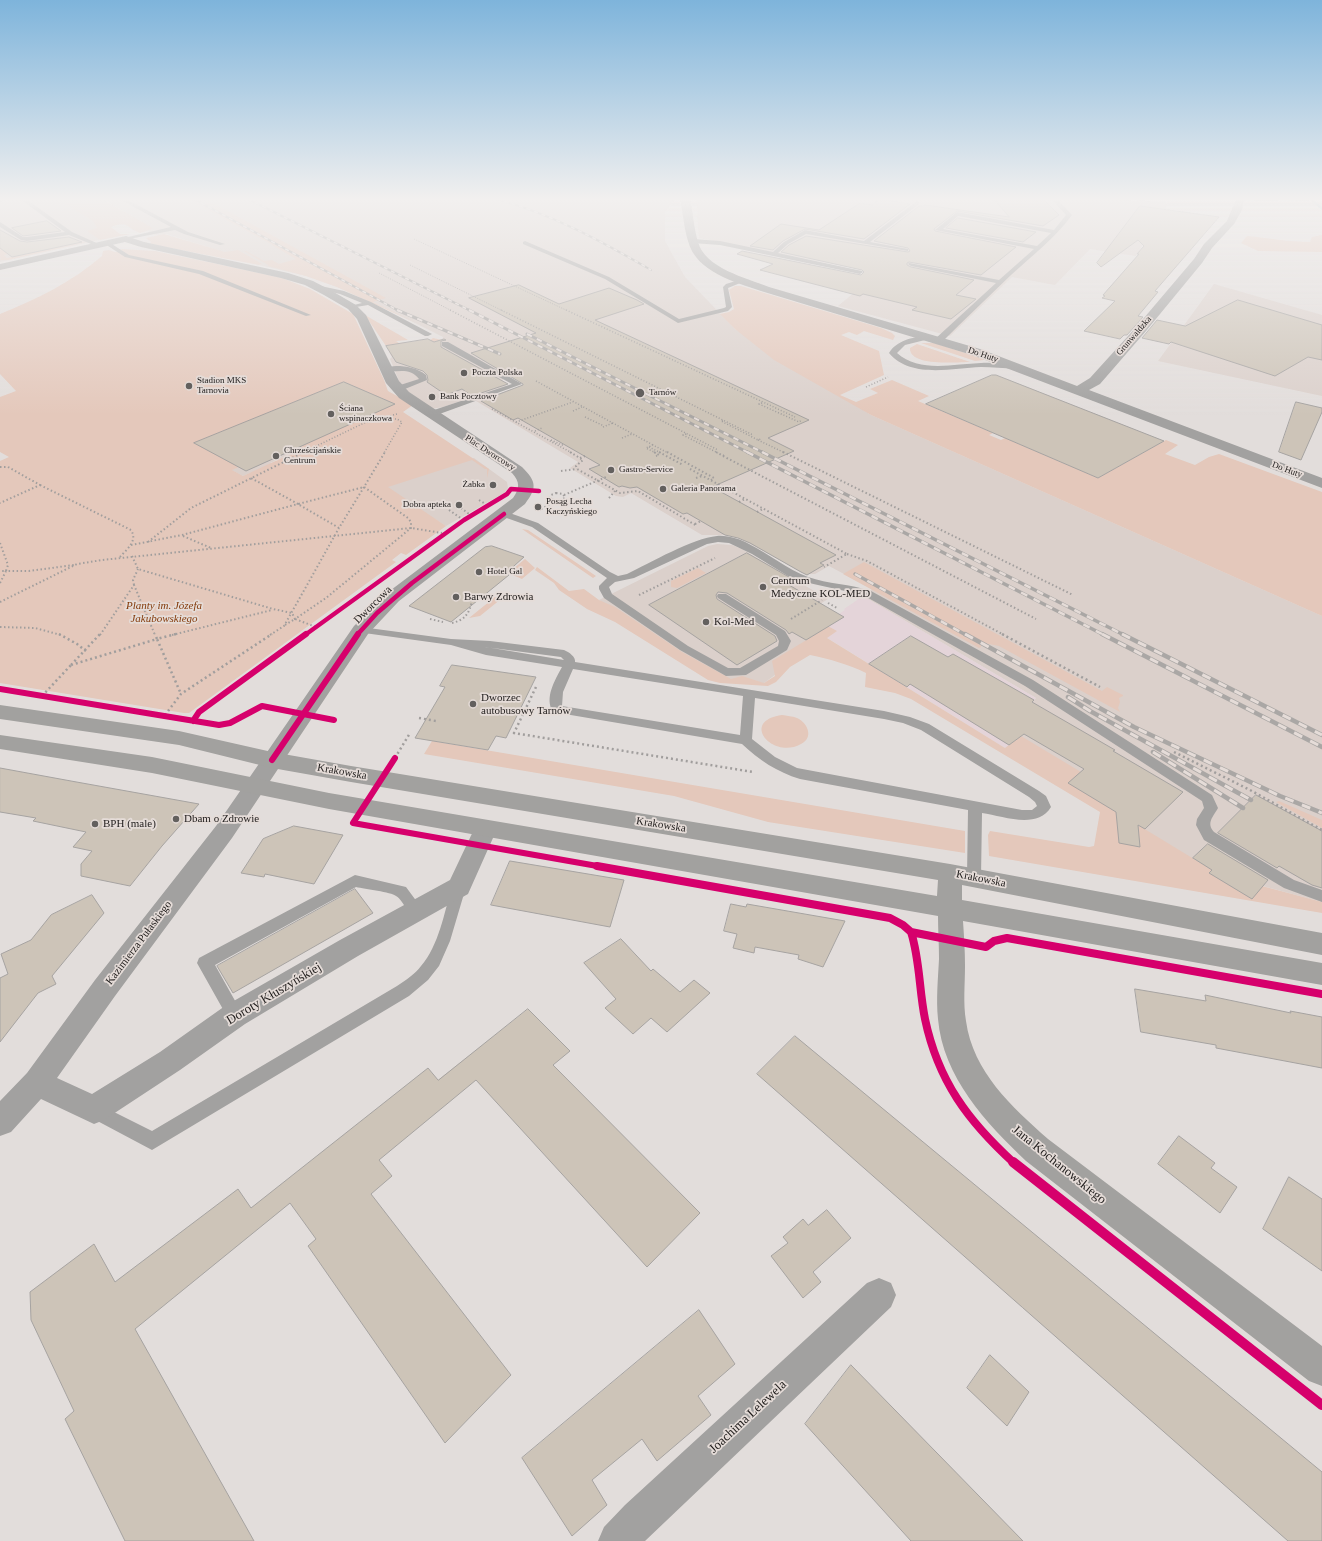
<!DOCTYPE html>
<html>
<head>
<meta charset="utf-8">
<style>
  body { margin:0 }
  canvas { display:block; background:#e2dddb }
</style>
</head>
<body>
<canvas width="1322" height="1541"></canvas>
<script>
const ctx = document.querySelector('canvas').getContext('2d');
ctx.lineJoin = 'round';
function fillPath(path, color) { ctx.fillStyle = color; ctx.fill(path, 'evenodd'); }
function trace(path, color, width, dash) { ctx.strokeStyle = color; ctx.lineWidth = width; ctx.lineCap = dash ? 'butt' : 'round'; ctx.setLineDash(dash || []); ctx.stroke(path); }
function drawText(font, color, halo, rows, align = 'center') {
  ctx.font = font + ' Georgia,serif'; ctx.lineWidth = 3.5; ctx.setLineDash([]); ctx.textBaseline = 'middle'; ctx.strokeStyle = halo; ctx.fillStyle = color; for (const [text, x, y, turn = 0] of rows) {
    ctx.save(); ctx.translate(x, y); ctx.rotate((+turn || 0) * Math.PI / 180); ctx.textAlign = isNaN(turn) ? turn : align; if (halo) ctx.strokeText(text, 0, 0); ctx.fillText(text, 0, 0); ctx.restore();
  }
}
fillPath(new Path2D(`
  M0 199H72L101 226 99 240 0 262Z
  M102 199H675L665 212V241L685 277 735 329 871 415 1322 616V902L1263 886 1252 899 1005 748 1024 734 1032 702 1036 698 863 596 872 589 829 566 815 574H806L737 537 726 535H702L631 493 623 497 616 496 570 468 578 462 476 401 513 389 530 386 512 376 502 380 507 384 506 386 443 407 431 409 403 390 390 359 392 357 389 351 442 340 443 337 373 302 337 287 306 276 259 265 261 264 167 234 155 235 148 231 152 229 151 227Z
  M698 199H1103L1167 202 1165 209 1136 256 1090 249 1055 285 1012 277 950 336 838 306 878 273 699 238 697 214Z
  M1214 284 1322 315V396L1158 361Z
  M318 429 299 450 270 463 271 464 243 476 231 470Z
  M474 458 507 482 508 488 504 493 446 526 383 486Z
  M717 544 732 545 742 549 828 599 820 604 826 637 764 683 716 680 599 600 708 546Z`), '#dbd0cb');
fillPath(new Path2D(`
  M863 596 1036 698 1032 702 1050 712 1005 748 826 637 836 631 823 624 845 610 844 609Z`), '#e4d4d9');
fillPath(new Path2D(`
  M63 199H102L151 227 152 229 140 233C126 228 128 220 111 227L120 234H130L100 240 87 231 97 228 93 221 59 200Z
  M188 199H206L386 298 373 302 416 323 337 287 306 276 268 266V265L244 251H246L264 261 272 260 279 264 296 259 272 245H273Z
  M164 234 225 252 238 250 262 264 259 265 150 244 151 242 146 238Z
  M1322 235V252L1258 251 1241 243 1247 236C1268 238 1289 242 1310 242L1312 237Z
  M87 242 8 260H0L1 258 0 257V247L8 254 4 255 7 258 77 243Z
  M121 249 155 251 217 264 282 278 310 289 353 314 384 380 388 391 413 405 403 412 489 469 487 478V469H485L472 460 388 487 446 526 406 555 401 553 392 560 396 562 189 713H184L0 683V461L9 457 0 452V397L16 391 0 374V314C37 299 72 282 102 256L103 251 109 250 115 252 122 251ZM302 445 303 446 297 449 299 450 243 476 232 470 259 458Z
  M735 286H741L881 328 892 333 895 336 893 340 864 331 857 335 849 332 841 335 879 351 884 375 840 395 856 402 878 393 870 389 892 380 929 396 918 401 993 433 989 435 1001 440 1005 438 1098 478 1166 440 1178 445 1165 454 1195 465 1209 457 1219 454 1322 492V616L871 415 774 360 735 329 720 314 729 312 734 309 729 290Z
  M365 315 408 340 396 341 399 343 429 341 433 338 442 340 392 357 389 351 393 350 390 346H386Z
  M921 343H934L984 359V360L975 361Z
  M917 344 970 362C958 362 909 367 910 348Z
  M522 529 528 530 596 576 593 578Z
  M525 559 535 568 522 579 508 573Z
  M864 562 1102 691 1107 687 1123 695V696L1119 698 1120 702 1118 708 1120 712 999 646 984 643 981 644V647L979 648 843 574Z
  M537 567 569 591 584 589 599 600 615 607 682 652 731 679 742 676 764 683 775 676 772 661 818 633 824 624 837 631 827 638 1005 748 1021 736 1081 772 1069 783 1212 870 1262 886 1322 902V913L989 856 988 835 990 831 1089 847 1094 846 1100 812 911 699 895 693 865 687 866 673C848 664 829 659 810 655L790 667 776 682 768 686 720 683 708 680 615 622 587 609 559 590 554 583 535 570Z
  M698 568 706 573 677 588 671 587V581Z
  M495 597 501 599 480 616 469 618Z
  M782 715C787 716 792 716 797 718 808 723 814 738 801 744 773 760 739 721 782 715Z
  M432 741 965 831V853L768 822 674 796 424 754Z
  M1279 801 1322 820V828L1276 802Z`), '#e4c8bb');
fillPath(new Path2D(`
  M1206 199H1313L1322 207V210L1310 200 1263 201Z`), '#80b5c7');
const building = new Path2D(`
  M879 199 910 204 864 239 805 229 783 241 773 250 750 246 781 224 819 230 860 203 872 205Z
  M994 199H1043L1059 215 1043 226 957 211 934 229 935 231 1016 247 981 275 909 262 907 263V265L911 267 974 280 956 295 976 299 951 319 912 310 917 307 863 294 860 296 760 270 773 264 737 254 742 251 861 275 864 272 862 270 781 252 789 245 806 236 908 252 910 251 908 248 874 241 919 206H923L925 205 1009 217Z
  M1140 206 1219 217 1155 291 1158 292 1138 316 1143 317 1127 335H1124L1120 339 1084 331 1115 301 1102 298 1105 296 1103 295 1139 254H1137L1144 246 1138 240 1101 267 1097 263Z
  M958 218 1036 232 1023 242 946 228Z
  M47 221 61 231 23 236 12 228Z
  M0 230 20 241 27 242 69 237 82 242 12 257 0 248Z
  M519 285 559 304 609 288 637 300 644 304 595 320 809 420 768 438 794 451 712 487 836 555 820 563 824 565 807 575 801 572 750 543 738 538 725 535 687 513 683 514 637 487 630 488 622 486 619 487 589 469 600 465 518 418 513 420 481 401 523 385V384L471 353 536 333 469 298Z
  M1238 300 1322 325V360L1308 357 1275 376 1171 342 1169 344 1142 338 1157 320 1185 326Z
  M428 339 434 342 444 339 446 340 441 341V347L508 384 472 396 462 389 446 395 427 382 428 380 427 375 423 371 396 362 386 346Z
  M992 375H996L1164 441 1098 478 926 404Z
  M344 382 395 404 246 471 194 443Z
  M1296 402 1322 408V412L1301 460 1279 452Z
  M492 546 524 557 505 574 509 575 451 622 409 606 485 547Z
  M747 553 796 581 789 585 844 617 806 640 792 632 789 634 786 630 727 593 718 592 716 595 717 599 775 636 777 641 737 665 649 605Z
  M911 636 948 657 953 654 1034 700 1032 702 1115 750 1113 751 1183 792 1145 829 1138 825 1140 847 1119 843 1116 812 1068 783 1084 769 1024 734 1009 745 910 684 907 687 869 664Z
  M452 665 536 677 506 738 496 736 488 750 415 738 445 687 440 686Z
  M0 768 71 781 199 804 162 846 130 886 81 876V864L92 851 73 847 86 832 33 821 36 818 0 812Z
  M1256 795 1322 831V888L1312 885 1279 866 1277 868 1218 833Z
  M294 826 343 835 314 884 265 874 264 877 241 873 263 839Z
  M1208 844 1268 880 1252 899 1209 873 1212 870 1193 858Z
  M510 861 624 880 610 927 491 905Z
  M355 889 373 913 233 993 217 966Z
  M92 895 104 913 52 976 56 984 38 993 0 1042V978L8 974 1 954 31 940 51 915Z
  M731 904 746 907 747 904 845 921 823 967 798 959 799 955 755 947 754 953 733 948 737 934 724 931Z
  M621 939 651 971 653 969 680 992 694 980 710 993 667 1032 651 1018 633 1034 605 1008 616 999 584 963Z
  M1135 989 1206 1001 1205 995 1291 1013 1290 1011 1322 1017V1068L1216 1048V1045L1141 1032Z
  M528 1009 570 1051 553 1065 700 1213 647 1267 476 1080 379 1160 392 1176 371 1194 511 1375 445 1443 308 1246 316 1239 290 1203 135 1329 254 1541H125L65 1419 74 1411 31 1320 30 1292 94 1244 115 1282 238 1189 251 1208 428 1068 438 1080Z
  M795 1036 1322 1472V1541H1288L757 1074Z
  M1179 1136 1215 1163 1211 1168 1237 1187 1220 1213 1158 1164Z
  M1289 1177 1322 1199V1271L1263 1229Z
  M827 1210 851 1238 813 1272 821 1282 803 1298 771 1256 788 1243 783 1237 803 1219 808 1225Z
  M699 1310 735 1364 698 1396 711 1415 657 1461 642 1439 592 1480 607 1505 572 1536 522 1458Z
  M990 1355 1029 1392 1007 1426 967 1388Z
  M851 1365 1023 1541H911L805 1424Z`);
fillPath(building, '#cdc4b8');
trace(building, '#a6a3a1', 1);
trace(new Path2D(`
  M414 239 568 311
  M410 265 503 311
  M379 273 452 311`), '#a19e9d', 1, [1, 1.5]);
trace(new Path2D(`
  M450 310 718 450
  M501 310 753 435
  M566 310 795 417
  M536 381 653 445
  M866 387 888 377
  M762 403 759 404 799 422 802 420
  M492 409 572 453
  M573 411 582 407
  M585 417 604 426
  M380 418 397 419 402 422 384 453
  M723 421H721L758 440 761 439
  M516 422 573 402
  M603 427 613 423
  M535 431 542 428
  M686 434 683 435 718 453
  M622 438 632 434
  M551 440 562 445 564 444
  M758 440 785 453
  M649 447 661 453
  M302 453 364 423 397 414
  M656 453 646 448 653 445 668 453`), '#a19e9d', 1.5, [1, 2]);
trace(new Path2D(`
  M570 452 583 460 576 466 577 469 620 493 638 491 697 526
  M654 452 659 455 656 456
  M659 452 683 465
  M667 452 714 478 711 480
  M716 452 723 456 726 454
  M783 452 1073 595
  M723 456 1036 619
  M580 458 585 456
  M0 467H8L40 485 0 503
  M690 469 847 554 824 567
  M561 471 577 469
  M696 478 702 476
  M40 485 131 530C138 541 127 549 120 557
  M364 487 339 528 298 504Z
  M713 488 719 485
  M556 493 563 494 565 498 558 501 550 499 551 495Z
  M564 495 606 477
  M609 498 615 491
  M479 500 484 503
  M739 502 745 499
  M461 508 469 514
  M541 509 556 501
  M449 510 462 519
  M757 512 763 509
  M695 524 701 521
  M183 536 211 548
  M148 542 191 508 304 452
  M0 543 8 565 6 571H0
  M131 545 182 535 298 504 251 478
  M847 554 867 561 1004 635
  M132 556 138 569 273 609 292 613 295 619 326 598 411 528V522L408 518 364 487 385 452
  M0 583 6 571H29L74 565
  M134 585 133 580 138 569
  M639 595 715 558
  M0 602 77 564 102 560 411 528 442 533
  M828 603 837 608
  M430 619 443 622
  M791 619 822 600
  M452 623C465 620 469 614 472 601L468 596
  M285 625 295 619 316 627
  M0 627 35 628 61 635
  M100 635 134 585 155 635
  M172 635 272 610
  M270 635 284 626 339 528`), '#a19e9d', 2, [1.5, 2.5]);
trace(new Path2D(`
  M59 634 77 644 87 652
  M176 634 157 639 181 694
  M1002 634 1100 687
  M71 665 100 634
  M71 665 157 639 155 634
  M536 687 514 733 753 772
  M42 696 71 665
  M165 715 181 694 272 634
  M419 718 436 721
  M1174 752 1250 790 1322 830
  M395 758 410 733`), '#a19e9d', 2.5, [2, 3]);
fillPath(new Path2D(`
  M0 199H7L0 202Z
  M20 199H26L72 232 101 245 96 246 69 235 27 241 21 240 0 227V222L23 237H27L65 232Z
  M119 199H126L188 232 225 244 220 245 184 234 175 230 124 240V238L171 227Z
  M1044 199H1057L1072 215C1054 239 1033 255 1011 275 988 297 964 320 941 343H935V339L996 283 911 266 908 264 909 263 999 280 1034 249 935 230 957 212 1054 230 1066 215 1053 201ZM958 216 1051 233 1037 246 943 229Z
  M917 201 920 203 919 204 870 242 908 249V251L806 234 788 244 778 253 862 271 863 272 860 274 720 245 693 243 690 241 693 239 720 241 773 252 784 242 805 230 864 241Z
  M107 241 129 255 203 271 311 315 306 316 199 274 125 257 105 244 104 243Z
  M525 241 609 277 679 319 724 308 726 307 723 287 726 284 742 279 745 281 728 288 732 307 728 311 678 323 605 279 523 244V242Z
  M316 285 344 291 371 302 432 334 428 336H425L368 305 350 308V306L362 303 340 294 314 288V286Z
  M926 335 930 337 929 339 905 345 897 353C919 373 953 364 981 363 992 362 1004 364 1015 365L1019 367 1015 369C1004 368 992 367 981 367 952 368 911 379 889 353 897 340 912 338 926 335Z
  M442 342H448L522 384 434 416H428L427 414 428 412 512 384 442 346Z
  M396 366C407 366 417 368 426 375L427 380 400 391H394V387L419 379C408 364 391 376 382 369L386 367Z
  M504 511 538 523 610 572 618 576 627 574C650 563 693 538 717 536 727 535 740 539 749 544 769 554 787 569 808 577 828 584 850 584 871 591L1033 680 1212 795 1218 808C1213 817 1206 823 1214 832L1294 880 1322 890V902L1284 888 1204 840 1196 825 1197 819 1204 808 1202 801 1025 686 863 595 800 581 788 576 752 554 729 543 718 542 707 544 634 578 615 582 609 587 612 594 688 646 728 668H740L778 646 779 641 776 635 718 598 717 596 718 594H726L785 631 791 641 787 650 746 675 726 676 680 650 604 598 599 589V586L607 578 532 527 501 516 499 514Z
  M361 627 451 639 490 641 564 650C569 652 576 657 575 662L884 711 910 717 929 724 1039 791 1046 796 1051 807C1037 830 1003 816 982 813L981 877 979 881 974 883 969 881 967 877 968 810 800 779C777 772 759 760 742 744L553 712C544 698 555 680 562 667L486 655 451 645 357 632 355 630 357 628ZM485 647 561 657 564 660 486 647ZM573 669 743 696 740 735 562 706 563 692ZM755 698 884 719 903 723 921 730 1029 797 1035 802 1037 806 1032 810H1022L797 768 775 757 752 739Z
  M355 875 406 887 423 910 421 914C406 919 406 902 396 896 391 892 365 889 356 887L215 965 243 1015 241 1020 235 1022 229 1020 197 963 199 958Z
  M459 881 464 883 466 887 450 941 439 966 428 980 409 996 152 1150 88 1116 85 1110 88 1104 94 1102 152 1131 397 986C406 980 415 974 421 966 439 945 444 913 452 887L454 883Z`), '#a2a1a0');
fillPath(new Path2D(`
  M680 199H690C693 213 694 229 698 242 705 268 746 278 769 287L980 349 1077 386 1090 378 1138 325 1194 259 1204 244 1227 221 1236 199H1244L1242 210 1234 224 1212 248 1202 263 1146 331 1100 384 1089 390 1322 478V488L972 355 761 291C735 282 696 272 688 241 684 228 683 213 680 199Z
  M126 236 144 242 288 273 313 281 332 291 356 305 366 315 399 381 409 392 522 467C537 482 537 488 525 504L399 601 368 634 232 838 115 996 57 1078 92 1094 160 1052 225 1006 340 940 450 880 477 823 485 820 493 823 497 829 468 894 358 956 245 1024 180 1070 104 1120 94 1124 41 1099 11 1132 0 1136V1101L27 1073 95 980 216 826 354 626 387 593 513 498C520 488 520 482 512 473L399 398 386 383 357 319 348 309 324 295 305 285 281 278 141 247 125 242 0 270V264Z
  M879 1278 891 1283 896 1295 891 1307 645 1541H598L604 1527 625 1505 867 1283Z`), '#a2a1a0');
fillPath(new Path2D(`
  M0 705 179 731 272 752 351 766 950 864 1322 933V955L962 885V900L1322 963V985L963 921C964 936 965 951 965 966 965 985 963 1003 966 1021 973 1072 1012 1107 1048 1139L1322 1346V1386L1309 1381 1026 1161C986 1123 943 1077 938 1019 936 999 938 979 939 959 939 944 938 930 938 916L329 809 152 773 0 749V735L152 757 329 793 937 896 938 880 351 782 272 768 179 745 0 719Z`), '#a2a19f');
const railFar3 = new Path2D(`
  M194 199 399 311
  M248 199 471 311
  M496 199C552 214 601 241 651 270`);
const railFar2 = new Path2D(`
  M397 310 500 354
  M469 310 749 453
  M527 334 764 453`);
const railFar1 = new Path2D(`
  M747 452 1104 635
  M762 452 1124 635
  M855 574 966 635`);
const rail = new Path2D(`
  M965 634 1134 727 1280 796 1322 813
  M1102 634 1322 747
  M1122 634 1322 735
  M1068 697 1090 711 1251 800
  M1153 752 1243 808`);
trace(railFar3, '#aaa7a5', 2);
trace(railFar2, '#aaa7a5', 3);
trace(railFar1, '#aaa7a5', 3.5);
trace(rail, '#aaa7a5', 4.5);
trace(railFar3, '#e5dcd8', 1.5, [4]);
trace(railFar2, '#e5dcd8', 2, [5.5]);
trace(railFar1, '#e5dcd8', 2.5, [7]);
trace(rail, '#e5dcd8', 3, [9]);
trace(new Path2D(`
  M305 635 464 520 507 494 511 489 539 491
  M357 635 377 613 412 583 504 514`), '#d6006c', 4.5);
trace(new Path2D(`
  M0 689 219 725 230 723 262 706 334 720
  M193 721 199 712 306 634
  M395 758 353 823 603 867
  M272 760 358 634`), '#d6006c', 6);
trace(new Path2D(`
  M597 866 890 918 903 925 911 932 986 947 994 941 1007 938 1322 994
  M911 932C920 960 919 990 925 1019 938 1081 968 1121 1014 1163`), '#d6006c', 8);
trace(new Path2D(`
  M1013 1162 1322 1405`), '#d6006c', 10);
const sky = ctx.createLinearGradient(0, 0, 0, 415);
sky.addColorStop(0, '#7eb4db');
sky.addColorStop(0.48, '#f2f0ef');
sky.addColorStop(1, '#f2f0ef00');
ctx.fillStyle = sky;
ctx.fillRect(0, 0, 1322, 415);
for (const [x, y, r, color] of [
  [464,373,4,"#63605e"],
  [189,386,4,"#63605e"],
  [640,393,5,"#63605e"],
  [432,397,4,"#63605e"],
  [331,414,4,"#63605e"],
  [276,456,4,"#63605e"],
  [611,470,4,"#63605e"],
  [493,485,4,"#63605e"],
  [663,489,4,"#63605e"],
  [459,505,4,"#63605e"],
  [538,507,4,"#63605e"],
  [479,572,4,"#63605e"],
  [763,587,4,"#63605e"],
  [456,597,4,"#63605e"],
  [706,622,4,"#63605e"],
  [473,704,4,"#63605e"],
  [176,819,4,"#63605e"],
  [95,824,4,"#63605e"]
]) { const dot = new Path2D(); dot.arc(x, y, r, 0, 2 * Math.PI); ctx.fillStyle = color; ctx.fill(dot); trace(dot, '#e5dcd8', 1.5); }
drawText('9px', '#1f1c1b', '#e5dcd8', [
  ["Grunwaldzka",1134,336,-49],
  ["Do Huty",983,355,19],
  ["Plac Dworcowy",490,453,33],
  ["Do Huty",1287,470,20]
]);
drawText('9px', '#1f1c1b', '#e5dcd8', [
  ["Poczta Polska",472,373],
  ["Stadion MKS",197,381],
  ["Tarnovia",197,391],
  ["Tarnów",649,393],
  ["Bank Pocztowy",440,397],
  ["Ściana",339,409],
  ["wspinaczkowa",339,419],
  ["Chrześcijańskie",284,451],
  ["Centrum",284,461],
  ["Gastro-Service",619,470],
  ["Żabka",485,485,"right"],
  ["Galeria Panorama",671,489],
  ["Posąg Lecha",546,502],
  ["Kaczyńskiego",546,512],
  ["Dobra apteka",451,505,"right"],
  ["Hotel Gal",487,572]
], 'left');
drawText('11px', '#1f1c1b', '#e5dcd8', [
  ["Centrum",771,581],
  ["Medyczne KOL-MED",771,594],
  ["Barwy Zdrowia",464,597],
  ["Kol-Med",714,622],
  ["Dworzec",481,698],
  ["autobusowy Tarnów",481,711],
  ["Dbam o Zdrowie",184,819],
  ["BPH (male)",103,824]
], 'left');
drawText('11px', '#1f1c1b', '#e5dcd8', [
  ["Dworcowa",373,605,-45],
  ["Krakowska",342,772,10],
  ["Krakowska",661,825,9],
  ["Krakowska",981,879,11],
  ["Kazimierza Pułaskiego",139,943,-53]
]);
drawText('italic 11px', '#843a0a', '#e5dcd8', [
  ["Planty im. Józefa",164,606],
  ["Jakubowskiego",164,619]
]);
drawText('13px', '#1f1c1b', '#e5dcd8', [
  ["Doroty Kłuszyńskiej",274,994,-31],
  ["Jana Kochanowskiego",1059,1165,39],
  ["Joachima Lelewela",748,1417,-43]
]);
</script>
</body>
</html>
